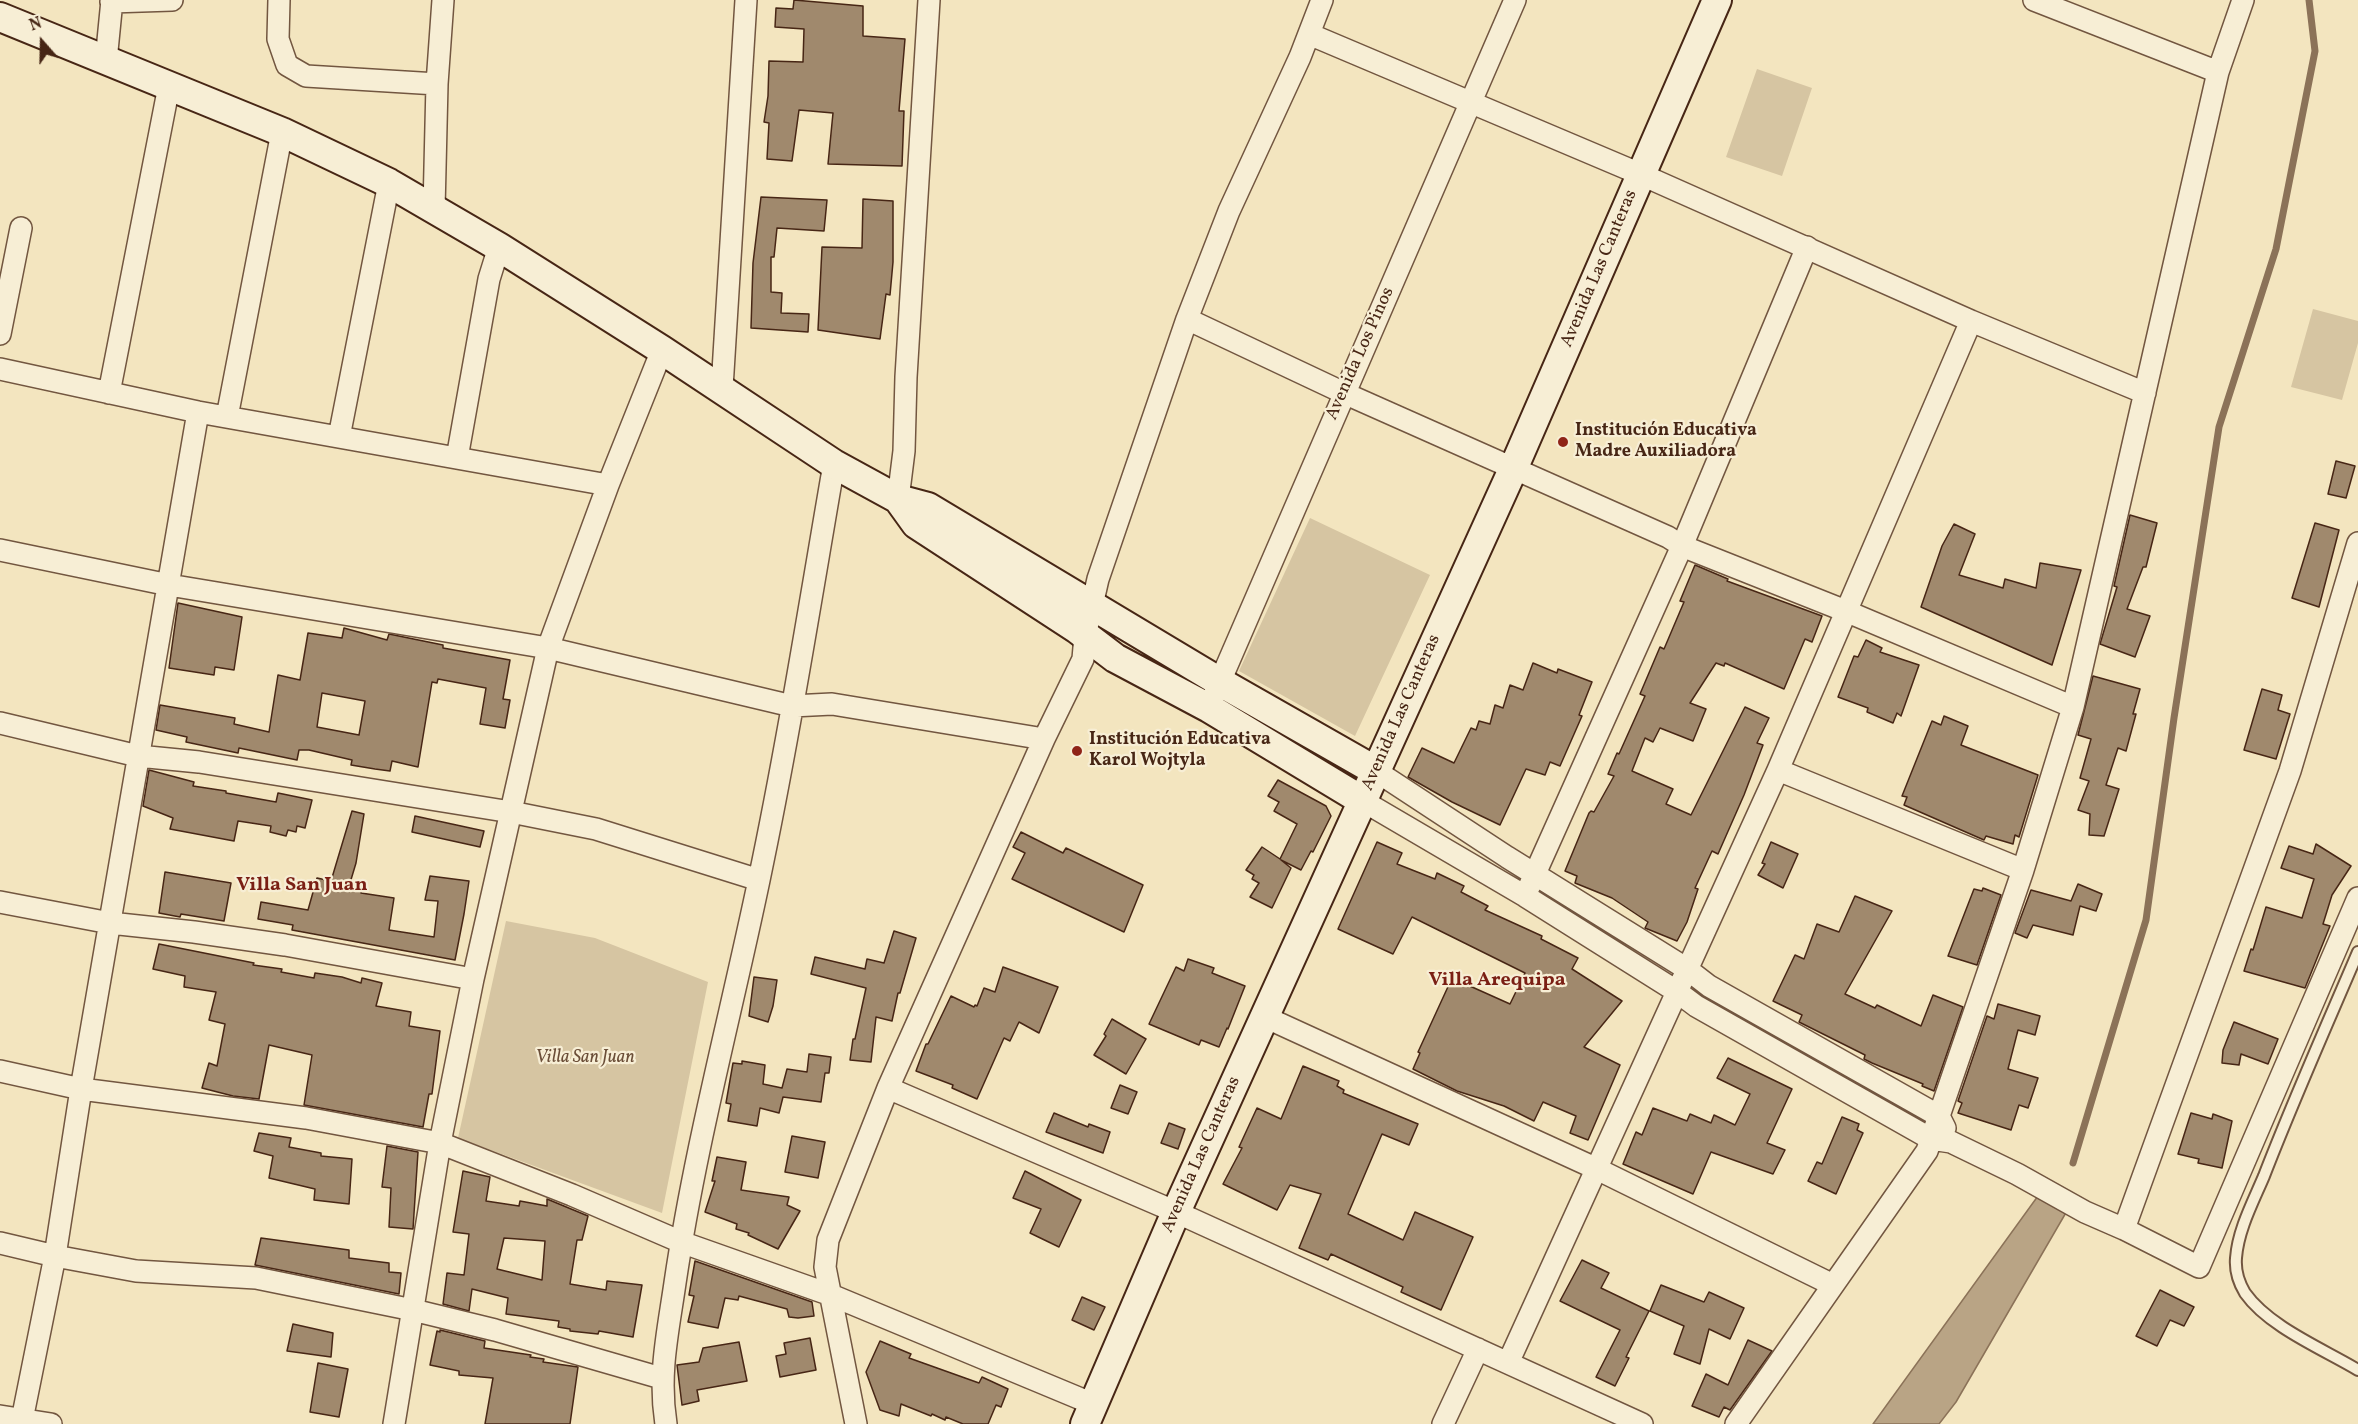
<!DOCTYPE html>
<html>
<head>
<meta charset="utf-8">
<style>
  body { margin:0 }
  #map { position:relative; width:2358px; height:1424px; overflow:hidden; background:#f3e5bf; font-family:Vollkorn,serif }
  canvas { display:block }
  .north { position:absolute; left:12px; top:12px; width:60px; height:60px; -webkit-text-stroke:4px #f7eed5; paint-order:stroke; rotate:340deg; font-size:16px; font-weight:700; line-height:24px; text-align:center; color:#472615 }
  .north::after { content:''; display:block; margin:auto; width:21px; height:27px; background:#472615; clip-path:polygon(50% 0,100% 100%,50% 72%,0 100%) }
</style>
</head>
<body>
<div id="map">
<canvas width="2358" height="1424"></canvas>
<div class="north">N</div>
</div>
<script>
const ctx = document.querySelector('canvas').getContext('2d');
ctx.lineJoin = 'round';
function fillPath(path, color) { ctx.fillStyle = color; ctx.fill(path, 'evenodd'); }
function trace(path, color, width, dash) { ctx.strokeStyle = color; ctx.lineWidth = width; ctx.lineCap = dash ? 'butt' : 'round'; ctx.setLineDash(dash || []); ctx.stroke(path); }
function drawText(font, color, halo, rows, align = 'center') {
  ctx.font = font + ' Vollkorn,serif'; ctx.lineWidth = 4.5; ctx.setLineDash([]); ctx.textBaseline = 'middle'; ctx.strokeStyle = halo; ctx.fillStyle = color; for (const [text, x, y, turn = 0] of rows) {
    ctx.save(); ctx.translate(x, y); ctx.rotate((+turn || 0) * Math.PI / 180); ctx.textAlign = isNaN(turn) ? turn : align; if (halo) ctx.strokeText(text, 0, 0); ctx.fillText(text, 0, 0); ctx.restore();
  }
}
fillPath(new Path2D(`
  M1757 69 1812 88 1782 176 1726 157Z
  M2313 309 2358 321V343L2342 400 2291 387Z
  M1310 518 1430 575 1355 736 1239 671Z
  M506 921 595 938 708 982 662 1213 458 1138Z`), '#d6c5a2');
const water = new Path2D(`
  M2043 1189 2071 1204 1956 1402 1939 1424H1873Z`);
fillPath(water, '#b9a485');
trace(water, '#8b7258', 1.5);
trace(new Path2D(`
  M2073 1163 2146 920 2174 718 2219 427 2276 249 2315 51 2309 0`), '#8b7258', 7);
const building = new Path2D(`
  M794 0 863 6V36L905 39 899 111H904L902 166 828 164 833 113 799 110 792 161 767 159 769 123 764 122 768 96 769 61 803 62 804 29 775 27 776 8 793 9Z
  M761 197 827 200 824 231 777 228 774 257H771V292L782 293 781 313 809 314 808 332 751 328 753 263Z
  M863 199 893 201V262L890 295 886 294 880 339 818 330 822 247 862 248Z
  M2336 461 2355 466 2346 498 2328 494Z
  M2130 515 2157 523 2146 567H2143L2127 609 2150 616 2135 657 2100 644 2117 587 2114 586Z
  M2315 523 2339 530 2319 607 2292 598Z
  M1954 524 1975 534 1959 575 2003 588 2005 579 2036 588 2040 563 2081 570 2052 665 1921 607 1942 546Z
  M1695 565 1728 579 1727 581 1822 616 1812 642 1805 639 1784 689 1725 663 1724 666 1716 663 1690 703 1706 709 1693 741 1660 728 1653 742 1645 738 1632 771 1673 789 1666 804 1691 815 1745 707 1769 718 1757 743 1763 745 1744 795 1718 854 1712 851 1695 888 1698 889 1687 922 1677 941 1645 928 1648 922 1612 898 1575 883 1577 876 1565 871 1589 813 1591 811 1594 812 1614 776 1608 774 1617 753 1619 754 1645 696 1640 694 1660 647 1664 649 1684 602 1680 601Z
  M178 603 242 617 234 670 215 667 214 675 169 668Z
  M344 628 387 640 389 634 443 645V648L510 660 503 699 510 700 505 728 480 724 486 688 438 679 437 683 432 682 418 767 392 761 390 771 375 769 351 765 352 760 309 750H299L297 760 239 748 238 753 186 742 187 737 156 730 160 705 235 718 234 724 269 732 278 675 300 680 308 633 342 638ZM322 693 365 701 359 735 317 727Z
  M1866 640 1882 648 1880 652 1919 665 1901 716 1897 713 1893 723 1867 712 1868 708 1838 697 1854 656 1858 657Z
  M1533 663 1557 673 1558 669 1592 682 1579 715 1582 716 1560 766 1550 762 1545 775 1526 769 1500 825 1452 802 1408 777 1422 748 1454 763 1471 728 1476 730 1479 721 1490 724 1495 705 1503 708 1510 685 1523 690Z
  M2093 676 2140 689 2133 714H2136L2126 751 2118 748 2106 785 2119 789 2104 836 2089 835 2090 814 2078 810 2089 781 2080 778 2091 739 2078 735Z
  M2262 689 2282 695 2278 710 2290 714 2276 759 2244 750Z
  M1944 716 1968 726 1961 745 2038 775 2019 837 2015 835 2013 844 1986 836 1984 840 1904 805 1907 797 1902 796 1932 721 1941 725Z
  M149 770 194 782 193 786 226 791V793L276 802 278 793 312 800 305 828 297 826 296 832 288 830 286 836 270 832 271 826 238 821 234 841 170 829 173 818 143 806Z
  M1278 780 1326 806 1331 816 1313 852 1311 851 1301 870 1281 860 1291 868 1272 908 1250 897 1259 883 1252 879 1254 875 1246 870 1262 847 1280 859 1297 824 1274 811 1279 802 1268 796Z
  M352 811 364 814 356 863 350 883 362 886 361 893 394 898 389 930 434 937 438 901 425 900 430 876 469 881 464 914 455 960 292 930 293 925 258 919 261 902 308 910 317 878 331 881Z
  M415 816 484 831 480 847 412 832Z
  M1021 832 1063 853 1066 848 1143 885 1124 932 1012 879 1025 853 1013 847Z
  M1377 842 1402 853 1397 864 1435 879 1437 873 1464 886 1461 892 1488 906 1485 910 1542 936 1541 939 1578 958 1572 969 1622 1001 1584 1047 1620 1065 1588 1140 1570 1133 1576 1116 1543 1102 1534 1121 1504 1106 1457 1091 1413 1069 1420 1053 1418 1052 1452 978 1510 1004 1525 973 1412 917 1393 954 1338 929Z
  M1771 842 1798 854 1783 888 1758 875 1765 864 1762 863Z
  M2316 844 2351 866 2332 895 2323 924 2330 926 2305 988 2244 971 2251 949 2253 950 2266 907 2302 918 2314 879 2281 868 2289 846 2313 854Z
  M165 872 231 883 224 921 181 914 180 917 159 913Z
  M2078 884 2102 894 2096 911 2080 906 2073 935 2033 925 2027 938 2015 933 2031 890 2071 901Z
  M1983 888 2001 895 1977 965 1948 956 1974 889 1982 891Z
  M1855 896 1892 911 1845 994 1875 1008 1877 1005 1921 1026 1933 995 1963 1007 1934 1091 1922 1086 1923 1084 1872 1063 1864 1059 1865 1055 1799 1022 1802 1015 1773 1001 1795 955 1804 959 1817 924 1839 932Z
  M894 931 916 938 900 993H898L892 1021 876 1017 871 1062 850 1060 853 1039H855L866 988 811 974 815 957 865 969 867 959 884 963Z
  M159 944 254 963 253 965 282 969 281 972 314 978 315 973 342 977 361 983 362 978 382 983 376 1006 411 1012 409 1026 440 1031 432 1094H429L423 1127 304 1105 312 1055 269 1045 259 1099 233 1096 202 1088 209 1063 217 1066 225 1024 209 1020 216 992 184 987 185 976 153 969Z
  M1188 959 1214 968 1212 973 1245 986 1228 1029 1227 1028 1219 1047 1201 1040 1199 1045 1149 1024 1176 967 1184 971Z
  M1003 967 1058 987 1039 1033 1019 1022 1010 1041 1004 1038 977 1099 952 1088 953 1085 916 1071 926 1044H928L951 996 974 1007 975 1005 977 1006 984 988 995 992Z
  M754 977 777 980 773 1006 768 1022 749 1016Z
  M1998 1004 2040 1016 2035 1035 2018 1030 2008 1069 2038 1078 2028 1108 2019 1105 2011 1130 1958 1113 1962 1103 1958 1101 1987 1016 1994 1019Z
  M1112 1019 1146 1039 1126 1074 1094 1055 1106 1036 1104 1034Z
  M2234 1022 2278 1039 2268 1064 2241 1054 2239 1065 2222 1063 2223 1050Z
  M809 1054 831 1057 829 1073H825L821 1102 783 1097 779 1113 760 1108 757 1126 728 1121 731 1104 726 1103 733 1063 742 1064V1061L765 1065 763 1084 782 1088 787 1069 807 1072Z
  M1728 1058 1792 1089 1767 1143 1785 1150 1773 1174 1711 1152 1693 1194 1623 1164 1636 1132 1642 1135 1653 1108 1687 1121 1690 1114 1711 1123 1714 1115 1735 1125 1750 1094 1717 1078Z
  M1303 1066 1339 1081 1337 1086 1344 1090 1343 1093 1418 1124 1409 1145 1382 1134 1348 1214 1403 1240 1415 1212 1473 1237 1441 1310 1401 1292 1403 1287 1331 1254 1328 1260 1299 1248 1321 1194 1290 1185 1277 1210 1223 1184 1242 1148 1239 1147 1257 1108 1281 1119Z
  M1120 1085 1137 1092 1128 1114 1111 1108Z
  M1054 1113 1088 1127 1089 1124 1110 1132 1103 1153 1046 1132Z
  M2191 1113 2212 1119 2213 1114 2232 1121 2222 1168 2198 1163 2199 1159 2178 1154Z
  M1842 1117 1859 1124 1857 1130 1863 1133 1836 1194 1808 1181 1817 1162 1822 1164Z
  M1169 1123 1185 1129 1178 1149 1161 1143Z
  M259 1133 291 1138 289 1147 321 1153V1156L352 1159 349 1204 314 1200 315 1189 269 1178 273 1156 254 1151Z
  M792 1136 825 1142 818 1178 785 1172Z
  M387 1146 418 1152 413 1229 389 1227 391 1188 382 1187Z
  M717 1157 746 1162 741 1190 789 1197 787 1205 800 1211 778 1249 748 1235 749 1233 736 1229 737 1224 705 1212 715 1181H712Z
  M463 1171 490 1177 486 1201 519 1206 520 1201 547 1206V1199L588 1216 582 1240H577L570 1284 606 1290 607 1281 642 1285 633 1337 599 1331 598 1334 570 1331V1329L558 1327 559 1321 506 1314 508 1298 472 1289 469 1311 443 1304 447 1273 464 1275 469 1234 453 1232ZM504 1238 545 1241 542 1280 497 1269Z
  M1025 1171 1081 1200 1059 1247 1030 1233 1041 1209 1013 1198Z
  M261 1238 349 1250V1258L389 1263V1272L401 1273 399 1294 255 1265Z
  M1582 1260 1609 1273 1601 1288 1649 1311 1626 1357 1629 1358 1615 1386 1596 1377 1620 1330 1560 1301Z
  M695 1261 812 1302 814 1316 798 1318 789 1317 787 1309 739 1296 738 1300 725 1298 718 1328 688 1322 694 1296 689 1295Z
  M1661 1285 1704 1302 1709 1292 1744 1308 1730 1339 1709 1329 1700 1364 1674 1354 1684 1326 1650 1311Z
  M2160 1290 2194 1307 2184 1326 2170 1320 2157 1346 2136 1336Z
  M1082 1297 1105 1307 1094 1330 1072 1320Z
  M293 1324 333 1333 331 1357 287 1351Z
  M440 1330 485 1341 484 1348 531 1355 530 1357 544 1359 543 1362 578 1367 570 1424H485L493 1378 459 1375V1371L430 1365 437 1331 440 1332Z
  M810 1338 816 1370 780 1377 776 1356 786 1354 784 1343Z
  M1748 1340 1772 1351 1730 1410 1724 1407 1719 1417 1692 1406 1706 1374 1728 1385Z
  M880 1341 911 1354 909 1358 979 1383 982 1377 1008 1389 1001 1407 996 1405 988 1424H963L946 1417 945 1420 932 1414 931 1416 901 1404 899 1416 880 1410 866 1372Z
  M739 1342 747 1381 697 1390 699 1401 682 1405 677 1365 699 1362 703 1348Z
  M318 1363 348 1369 339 1417 310 1412Z`);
fillPath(building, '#a0896d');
trace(building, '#472615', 1.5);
const lane = new Path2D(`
  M2358 952C2326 1027 2293 1101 2264 1176 2253 1202 2238 1230 2236 1258 2235 1270 2239 1283 2245 1293 2269 1327 2323 1349 2358 1370`);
const street = new Path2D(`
  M279 0 278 39 287 65 306 76 437 84
  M2034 0 2218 72
  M111 2 172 0
  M1309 34 1640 174 1971 321 2145 393
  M106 61 112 0
  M434 209 437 84 443 0
  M1187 319 1344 393 1668 537 1682 546 1848 612 2073 707
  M0 334 21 228
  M0 369 198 412 608 485
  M722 388 746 0
  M109 393 169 86
  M227 417 282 132
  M339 437 389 183
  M457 458 489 279 499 247
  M898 499 904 451 906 377 929 0
  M0 550 169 585 548 648 792 706 832 704 1044 739
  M1215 693 1515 0
  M0 723 138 756 199 762 511 812 596 829 759 880
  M1778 770 2023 870
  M1376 771 1507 857 1687 969 1709 986 1939 1116 1945 1128
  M1363 801 1525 896 1676 991 1696 1006 1931 1139 1951 1142 2017 1174 2085 1212 2124 1229 2199 1267 2358 898
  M1525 896 1682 546 1807 247
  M0 902 110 923 194 932 285 945 473 979
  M1265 1017 1597 1169 1833 1285
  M0 1071 81 1089 306 1118 440 1143 572 1195 681 1242 831 1295 1093 1404
  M888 1088 1176 1212 1642 1424
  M2124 1229 2290 771 2358 543
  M0 1243 55 1256 136 1271 256 1278 413 1310 495 1330 661 1378
  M1508 1363 1778 770 1971 321
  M0 1416 51 1424
  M22 1420 55 1256 81 1089 198 412
  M394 1424 440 1143 473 979 548 648 608 485 662 350
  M666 1424C658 1374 668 1332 675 1283 695 1147 731 1014 759 880 788 742 810 603 834 464
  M856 1424 825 1267 828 1240 888 1088 1044 739 1083 659 1085 636 1098 579 1187 319 1229 211 1300 57 1322 0
  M1443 1424 1478 1349
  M1736 1424 1927 1151 2023 870 2073 707 2218 72 2243 0`);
const secondary = new Path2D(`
  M0 17 282 132 389 183 499 247 662 350 834 464 898 499 928 507 1220 682 1376 771
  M898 499 916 524 1077 629 1115 658 1209 708 1363 801
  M1085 1424 1176 1212 1514 467 1717 0`);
trace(lane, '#725640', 14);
trace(street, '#725640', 24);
trace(secondary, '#472615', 32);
trace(lane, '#f7eed5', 10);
trace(street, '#f7eed5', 21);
trace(secondary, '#f7eed5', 28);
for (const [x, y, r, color] of [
  [1563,442,6,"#8f2418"],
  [1077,751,6,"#8f2418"]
]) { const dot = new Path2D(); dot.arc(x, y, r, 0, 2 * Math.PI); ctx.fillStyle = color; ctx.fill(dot); trace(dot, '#f7eed5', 2); }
drawText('18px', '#472615', '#f7eed5', [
  ["Avenida Las Canteras",1600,269,-67],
  ["Avenida Los Pinos",1361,354,-66],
  ["Avenida Las Canteras",1402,713,-66],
  ["Avenida Las Canteras",1202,1155,-66]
]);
drawText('bold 18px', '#472615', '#f7eed5', [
  ["Institución Educativa",1575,432],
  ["Madre Auxiliadora",1575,453],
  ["Institución Educativa",1089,741],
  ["Karol Wojtyla",1089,762]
], 'left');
drawText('italic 18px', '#6b4e38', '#f7eed5', [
  ["Villa San Juan",585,1059]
]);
drawText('bold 20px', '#7a1f14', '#f7eed5', [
  ["Villa San Juan",302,886],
  ["Villa Arequipa",1497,981]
]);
</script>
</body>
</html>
